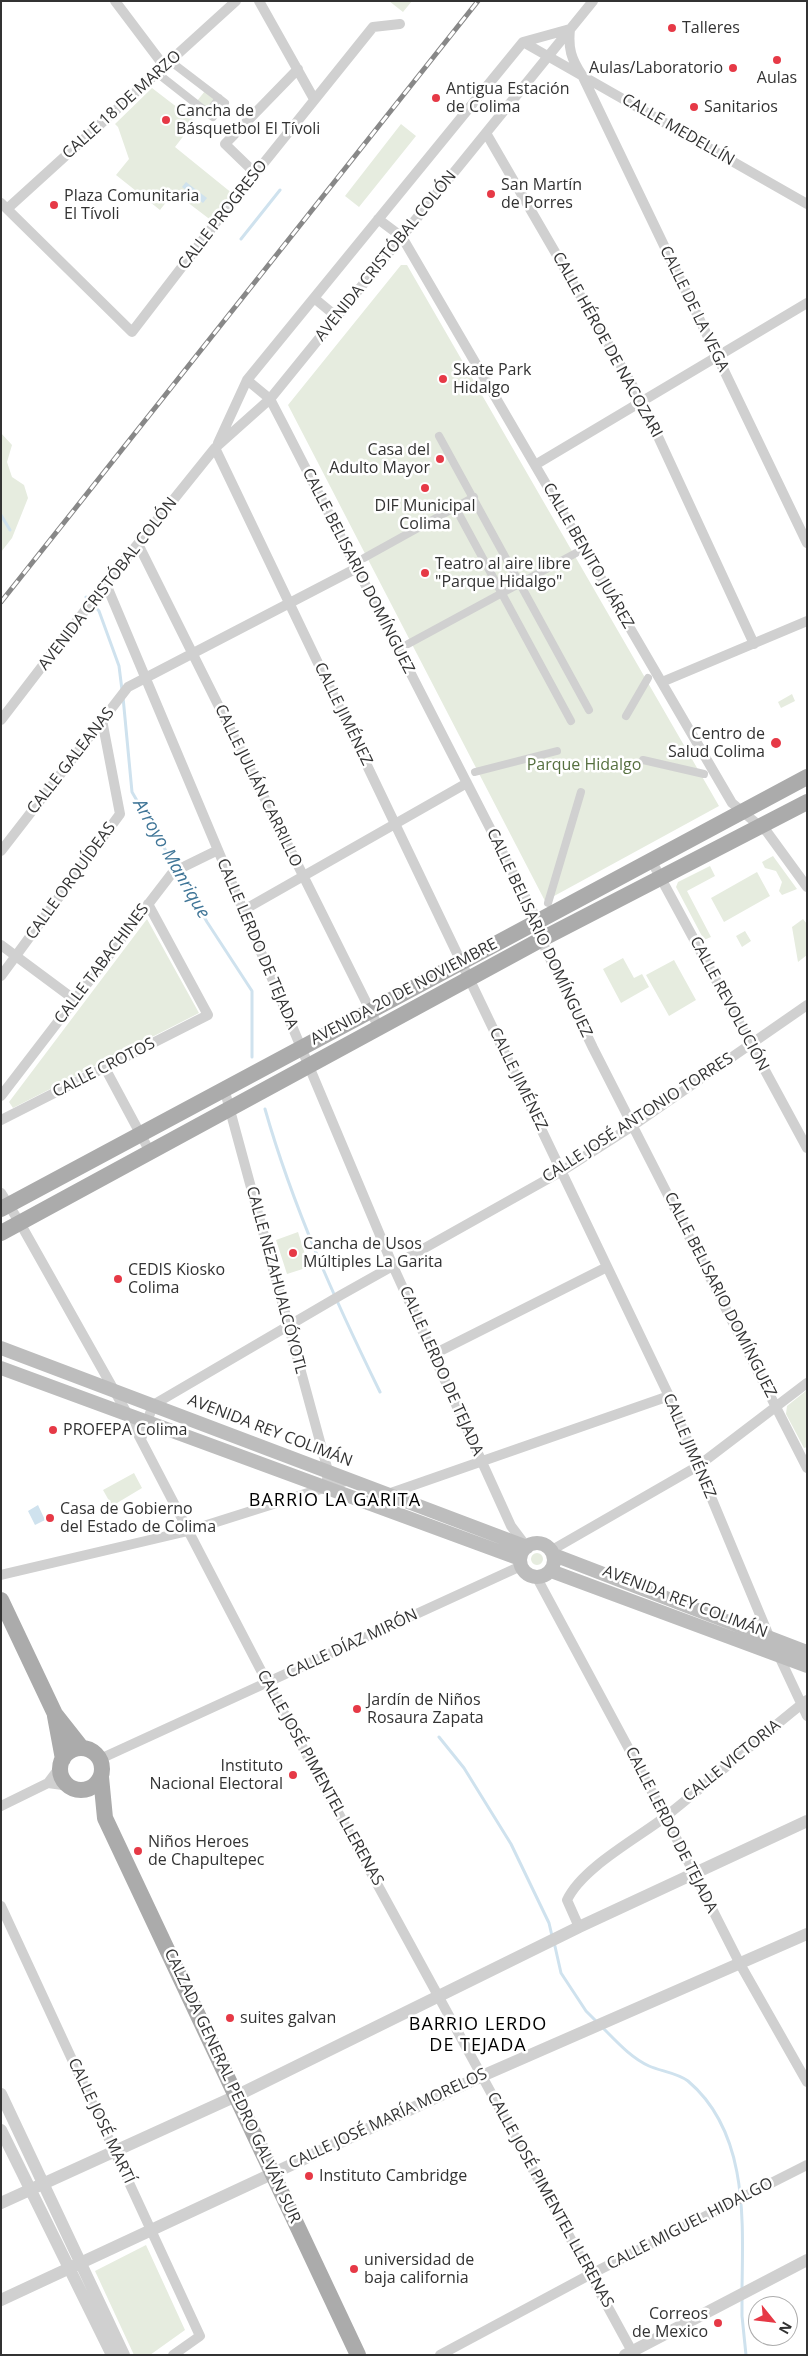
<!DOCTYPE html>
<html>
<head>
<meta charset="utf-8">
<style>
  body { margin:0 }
  #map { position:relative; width:808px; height:2356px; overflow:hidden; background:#fff; font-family:"Open Sans",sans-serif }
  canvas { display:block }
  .frame { position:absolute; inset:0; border:2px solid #333; pointer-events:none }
  .north { position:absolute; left:748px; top:2296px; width:50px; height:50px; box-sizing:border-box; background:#fff; border:1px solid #adadad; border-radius:50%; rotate:119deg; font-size:14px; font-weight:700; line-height:20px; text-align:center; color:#333 }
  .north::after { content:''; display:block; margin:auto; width:18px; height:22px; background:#e63946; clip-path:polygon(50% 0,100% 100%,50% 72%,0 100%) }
</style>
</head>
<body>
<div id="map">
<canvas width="808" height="2356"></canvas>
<div class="frame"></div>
<div class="north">N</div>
</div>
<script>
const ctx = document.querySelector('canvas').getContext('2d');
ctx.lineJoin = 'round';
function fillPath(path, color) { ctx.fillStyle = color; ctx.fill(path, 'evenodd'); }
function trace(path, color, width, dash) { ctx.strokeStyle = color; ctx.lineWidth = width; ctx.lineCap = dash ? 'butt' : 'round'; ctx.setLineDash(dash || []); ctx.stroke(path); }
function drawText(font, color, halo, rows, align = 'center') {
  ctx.font = font + ' "Open Sans",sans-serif'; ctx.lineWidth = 5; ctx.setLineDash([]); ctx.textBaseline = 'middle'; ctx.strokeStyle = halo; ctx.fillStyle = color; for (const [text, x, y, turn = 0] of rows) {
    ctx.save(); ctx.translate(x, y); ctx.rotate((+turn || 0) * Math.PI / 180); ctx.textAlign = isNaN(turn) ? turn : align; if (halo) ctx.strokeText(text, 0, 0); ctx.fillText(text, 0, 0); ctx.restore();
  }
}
fillPath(new Path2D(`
  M389 1H412L403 12Z
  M152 88 195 121 175 147 233 194 212 221 174 192 160 210 116 175 129 159 118 127 115 124Z
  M205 91 215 99 207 109 197 101Z
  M401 124 416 136 359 207 345 196Z
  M401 265H407L719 806 545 901 288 405Z
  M1 433 12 445 7 462 12 477 24 485 28 498 12 538 1 552Z
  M792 694 795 701 781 708 778 702Z
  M773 856 797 889 782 895 779 891 782 882 776 871 765 868 762 862Z
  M710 866 715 876 687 891 711 937 704 940 676 887 678 882Z
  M757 872 770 896 724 922 711 898Z
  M147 919 199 1013 13 1108 9 1102Z
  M803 919 807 924V955L798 962 792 927Z
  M745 931 751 941 742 947 736 936Z
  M623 958 634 978 642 974 649 987 621 1003 603 969Z
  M674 960 696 1000 669 1016 646 975Z
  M298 1232 309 1267 287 1274 276 1240Z
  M807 1390V1447L804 1448 786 1414 787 1406Z
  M134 1473 142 1488 112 1506 103 1490Z
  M531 1559a6 6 0 1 1 12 0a6 6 0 1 1-12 0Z
  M146 2245 185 2330 150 2355H134L95 2271Z`), '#e6ecdf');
fillPath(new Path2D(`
  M186 182 207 198 203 203 182 187Z
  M38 1505 45 1520 35 1525 28 1511Z`), '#cfe2ee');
trace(new Path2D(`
  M241 239 280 190
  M1 515 10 530
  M86 597 99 611 119 666 122 690
  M123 697 132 792 207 922 252 991V1057
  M265 1109C293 1207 335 1300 380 1392
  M439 1737 464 1768 511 1844 549 1923 552 1936
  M554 1942 561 1973 586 2011 598 2023
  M602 2027C616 2041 631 2058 649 2066 660 2071 678 2073 688 2081 748 2132 743 2218 742 2289
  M742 2298V2316L746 2355`), '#cfe2ee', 3);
trace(new Path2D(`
  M170 61 225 103
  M157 73 213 117
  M208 113 219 98
  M439 436 589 710
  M455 507 571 721
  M364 558 474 497
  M408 644 576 553
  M626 716 648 678
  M643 760 704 774
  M475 772 557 751
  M548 903 581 792`), '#d0d0d0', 8);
trace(new Path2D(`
  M115 1 164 66
  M259 1 314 99
  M570 29C568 48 571 59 582 75L807 543
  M523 42 807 204
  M486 133 642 402 754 644
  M255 173 225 144 298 69
  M1 203 132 332 218 220 373 27 400 24
  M7 209 236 1
  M378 219 402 237 409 249 732 803 767 832 807 887
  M314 298 337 317
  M247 380 270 399 283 424 533 912 545 948 593 1048 807 1468
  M218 443 247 380 523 42 570 29
  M215 448 669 1396 771 1641
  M535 465 807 303
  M138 544 379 1028
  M106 584 393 1266 511 1526 526 1546
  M662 682 807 621
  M1 720 96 596 215 448 270 399 593 1
  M1 851 128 687 357 568
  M651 860 807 1148
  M242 911 467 783
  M1 945 75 1000
  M1 976 120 814 102 720
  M105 1068 150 1152
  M224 1088 328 1471 326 1487
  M1 1096 173 872 218 850
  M1 1120 208 1015 148 904
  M1 1193 20 1223 128 1415 267 1682 634 2355
  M434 1354 607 1267
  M141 1439 153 1405 341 1295 562 1171 634 1125 807 1005
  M388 1494 669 1396
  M552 1550 698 1466 807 1383
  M1 1575 188 1531 349 1480
  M537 1578 665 1816 740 1964 807 2082
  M778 1654 807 1716
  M100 1759 521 1566
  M48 1783 60 1767
  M1 1806 48 1783 70 1786
  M1 1906 200 2336 173 2355
  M579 1927 567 1900C582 1868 636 1839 665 1817 713 1779 759 1738 807 1700
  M440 2355 591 2274 807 2165`), '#d0d0d0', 10);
trace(new Path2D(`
  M1 2094 124 2355
  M1 2130 112 2355
  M1 2203 236 2096 579 1927 807 1821
  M1 2300 482 2076 807 1934
  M625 2355 807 2260`), '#d0d0d0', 12);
trace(new Path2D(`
  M1 1348 527 1547
  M1 1368 520 1559
  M520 1560a17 17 0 1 1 34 0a17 17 0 1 1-34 0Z
  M554 1555 807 1652
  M551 1571 807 1666`), '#bdbdbd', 14);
trace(new Path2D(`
  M1 1209 807 777
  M1 1233 542 939 807 802
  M1 1600 55 1714 81 1747
  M55 1716 63 1759
  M60 1769a21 21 0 1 1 42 0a21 21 0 1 1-42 0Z
  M101 1777 105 1818 358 2355`), '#ababab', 16);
const rail = new Path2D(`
  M1 602 478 1`);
trace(rail, '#888', 5);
trace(rail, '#fff', 3, [9]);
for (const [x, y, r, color] of [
  [672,28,5,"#e63946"],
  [777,60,5,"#e63946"],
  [733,68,5,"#e63946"],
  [436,98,5,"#e63946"],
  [694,107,5,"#e63946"],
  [166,120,5,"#e63946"],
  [491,194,5,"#e63946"],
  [54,205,5,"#e63946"],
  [443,379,5,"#e63946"],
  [440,459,5,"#e63946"],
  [425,488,5,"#e63946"],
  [425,573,5,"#e63946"],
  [776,743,6,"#e63946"],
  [293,1253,5,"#e63946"],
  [118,1279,5,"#e63946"],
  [53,1430,5,"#e63946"],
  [50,1518,5,"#e63946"],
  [357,1709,5,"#e63946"],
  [293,1775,5,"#e63946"],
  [138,1851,5,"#e63946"],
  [230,2018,5,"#e63946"],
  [309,2176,5,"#e63946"],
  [354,2269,5,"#e63946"],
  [718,2323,5,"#e63946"]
]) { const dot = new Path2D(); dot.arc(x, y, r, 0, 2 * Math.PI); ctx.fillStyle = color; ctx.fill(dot); trace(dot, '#fff', 2); }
drawText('16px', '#333', '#fff', [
  ["Talleres",682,28],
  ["Aulas/Laboratorio",723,68,"right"],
  ["Aulas",777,78,"center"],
  ["Antigua Estación",446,89],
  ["de Colima",446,107],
  ["Sanitarios",704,107],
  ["Cancha de",176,111],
  ["Básquetbol El Tívoli",176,129],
  ["San Martín",501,185],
  ["de Porres",501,203],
  ["Plaza Comunitaria",64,196],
  ["El Tívoli",64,214],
  ["Skate Park",453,370],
  ["Hidalgo",453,388],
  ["Casa del",430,450,"right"],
  ["Adulto Mayor",430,468,"right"],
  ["DIF Municipal",425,506,"center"],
  ["Colima",425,524,"center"],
  ["Teatro al aire libre",435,564],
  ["\"Parque Hidalgo\"",435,582],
  ["Centro de",765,734,"right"],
  ["Salud Colima",765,752,"right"],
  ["Cancha de Usos",303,1244],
  ["Múltiples La Garita",303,1262],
  ["CEDIS Kiosko",128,1270],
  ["Colima",128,1288],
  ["PROFEPA Colima",63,1430],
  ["Casa de Gobierno",60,1509],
  ["del Estado de Colima",60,1527],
  ["Jardín de Niños",367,1700],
  ["Rosaura Zapata",367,1718],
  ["Instituto",283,1766,"right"],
  ["Nacional Electoral",283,1784,"right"],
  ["Niños Heroes",148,1842],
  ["de Chapultepec",148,1860],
  ["suites galvan",240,2018],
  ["Instituto Cambridge",319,2176],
  ["universidad de",364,2260],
  ["baja california",364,2278],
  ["Correos",708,2314,"right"],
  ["de Mexico",708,2332,"right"]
], 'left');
drawText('16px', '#333', '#fff', [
  ["CALLE 18 DE MARZO",122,105,-42],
  ["CALLE MEDELLÍN",678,130,30],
  ["CALLE PROGRESO",223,215,-52],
  ["AVENIDA CRISTÓBAL COLÓN",386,256,-51],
  ["CALLE DE LA VEGA",694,309,64],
  ["CALLE HÉROE DE NACOZARI",607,345,61],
  ["CALLE BENITO JUÁREZ",588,556,60],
  ["CALLE BELISARIO DOMÍNGUEZ",358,571,63],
  ["AVENIDA CRISTÓBAL COLÓN",108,584,-52],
  ["CALLE JIMÉNEZ",343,714,64],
  ["CALLE GALEANAS",71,761,-52],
  ["CALLE JULIÁN CARRILLO",258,786,64],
  ["CALLE ORQUÍDEAS",71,881,-54],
  ["CALLE BELISARIO DOMÍNGUEZ",539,933,65],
  ["CALLE LERDO DE TEJADA",257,944,67],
  ["CALLE TABACHINES",102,964,-53],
  ["AVENIDA 20 DE NOVIEMBRE",404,992,-28],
  ["CALLE REVOLUCIÓN",729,1004,62],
  ["CALLE CROTOS",104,1068,-27],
  ["CALLE JIMÉNEZ",518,1079,64],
  ["CALLE JOSÉ ANTONIO TORRES",638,1118,-33],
  ["CALLE NEZAHUALCÓYOTL",276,1280,75],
  ["CALLE BELISARIO DOMÍNGUEZ",720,1295,63],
  ["CALLE LERDO DE TEJADA",441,1371,66],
  ["AVENIDA REY COLIMÁN",270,1431,21],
  ["CALLE JIMÉNEZ",689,1446,67],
  ["AVENIDA REY COLIMÁN",685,1602,21],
  ["CALLE DÍAZ MIRÓN",352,1644,-25],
  ["CALLE VICTORIA",732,1761,-39],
  ["CALLE JOSÉ PIMENTEL LLERENAS",320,1778,61],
  ["CALLE LERDO DE TEJADA",671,1830,63],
  ["CALZADA GENERAL PEDRO GALVÁN SUR",232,2086,65],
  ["CALLE JOSÉ MARÍA MORELOS",388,2119,-25],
  ["CALLE JOSÉ MARTÍ",101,2121,65],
  ["CALLE JOSÉ PIMENTEL LLERENAS",550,2200,61],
  ["CALLE MIGUEL HIDALGO",690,2224,-27]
]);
drawText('16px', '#56703f', '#fff', [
  ["Parque Hidalgo",584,765]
]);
drawText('italic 18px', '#3f7597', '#fff', [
  ["Arroyo Manrique",171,859,60]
]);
ctx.letterSpacing = '1px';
drawText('18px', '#000', '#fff', [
  ["BARRIO LA GARITA",335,1501],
  ["BARRIO LERDO",478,2025],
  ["DE TEJADA",478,2046]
]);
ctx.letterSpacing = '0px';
</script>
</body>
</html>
